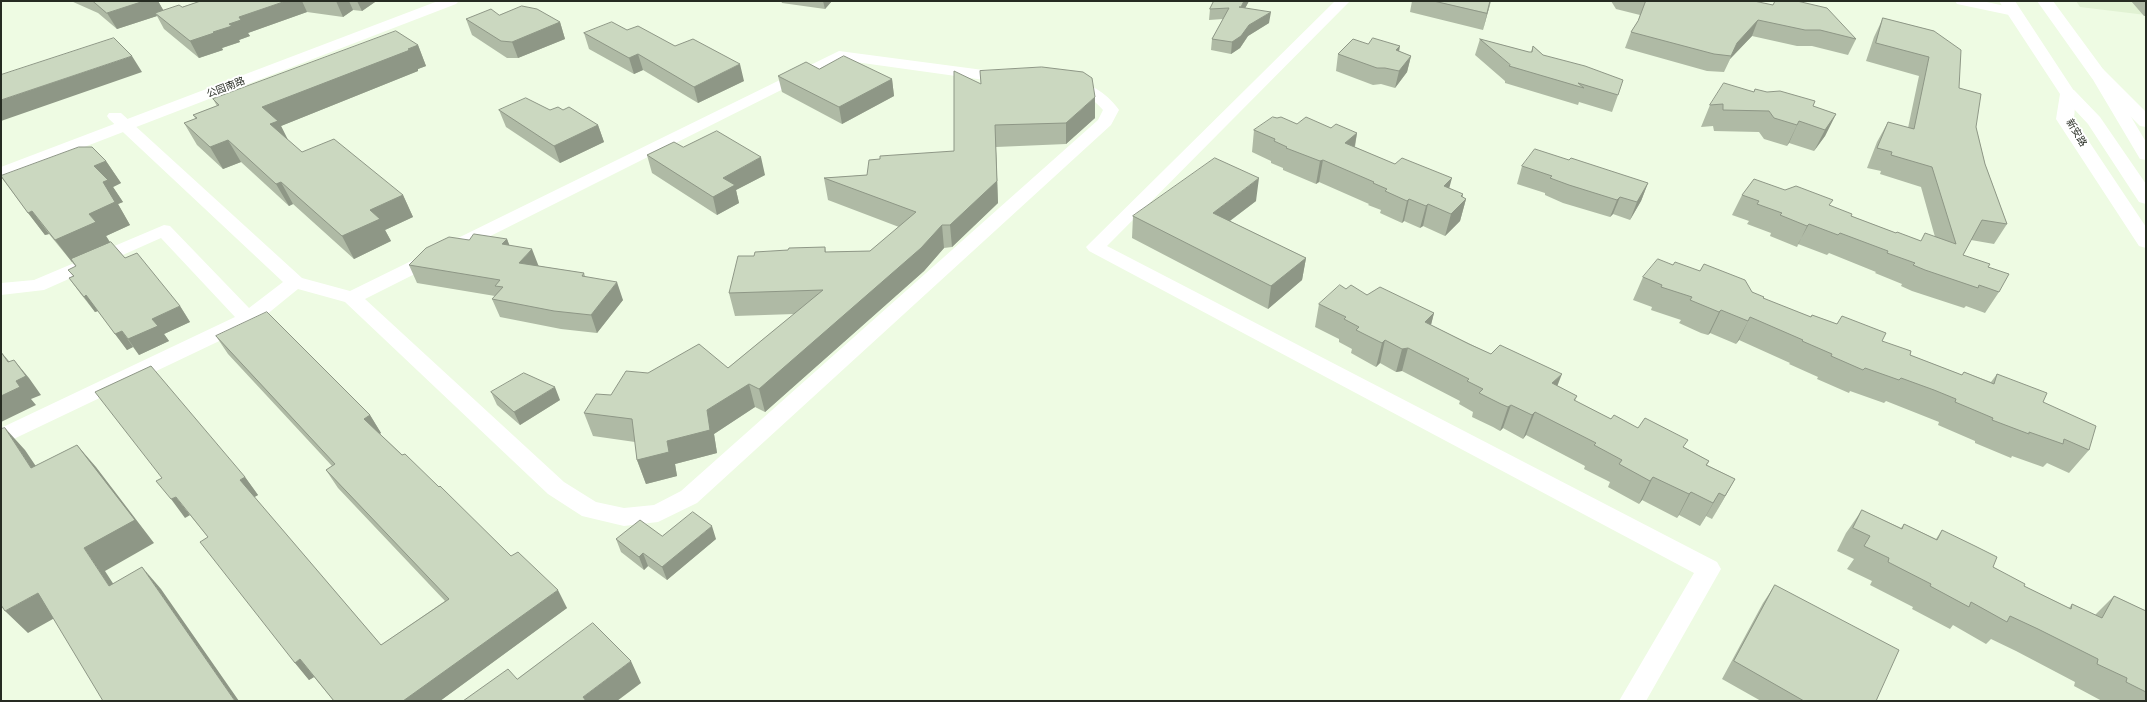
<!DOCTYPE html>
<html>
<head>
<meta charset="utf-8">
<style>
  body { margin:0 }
  #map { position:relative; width:2147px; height:702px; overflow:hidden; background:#eefbe3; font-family:"Varela Round",sans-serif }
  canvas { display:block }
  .frame { position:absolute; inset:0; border:2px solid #262b22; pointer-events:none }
</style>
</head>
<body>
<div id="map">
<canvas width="2147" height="702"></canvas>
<div class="frame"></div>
</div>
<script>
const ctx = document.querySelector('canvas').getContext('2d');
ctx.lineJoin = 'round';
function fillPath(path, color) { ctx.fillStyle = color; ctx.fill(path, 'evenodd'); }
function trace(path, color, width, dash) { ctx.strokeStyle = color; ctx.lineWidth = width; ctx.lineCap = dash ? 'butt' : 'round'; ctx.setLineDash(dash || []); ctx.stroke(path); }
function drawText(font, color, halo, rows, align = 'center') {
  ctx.font = font + ' "Varela Round","Noto Sans SC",sans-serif'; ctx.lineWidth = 4; ctx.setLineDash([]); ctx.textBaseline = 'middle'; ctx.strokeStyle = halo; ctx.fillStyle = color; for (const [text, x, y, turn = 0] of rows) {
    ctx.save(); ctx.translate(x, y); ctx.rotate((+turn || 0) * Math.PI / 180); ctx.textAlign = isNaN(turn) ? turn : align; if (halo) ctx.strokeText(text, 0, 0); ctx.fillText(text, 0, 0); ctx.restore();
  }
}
fillPath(new Path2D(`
  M2076 1H2146V15L2080 7Z`), '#e1f2d3');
fillPath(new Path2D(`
  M1335 1H1350L1107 246 1717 562 1721 569 1717 576 1646 701H1619L1694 573 1089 251 1086 247Z
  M1955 1H1982L2019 9 2021 12 2014 16 1957 4Z
  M839 51 1006 73 1011 75 1014 78 1011 81 1006 83 841 60 365 299 564 482 596 502 624 508 654 505 681 491 1098 120 1103 110C1092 97 1081 93 1065 89L1062 86 1065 83C1086 78 1108 94 1119 110L1111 125 697 503 658 522 624 526 582 516 548 494 345 302 298 289 255 324 1 445V428L235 317 161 238 44 290 1 295V283L34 280 164 225 170 226 249 308 283 282 109 119 107 116 109 113H121L302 278 350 291Z`), '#fff');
fillPath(new Path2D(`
  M438 1H459L456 4 1 179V167Z`), '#fff');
fillPath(new Path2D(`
  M1999 1H2015L2076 94 2074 119 2146 227V248L2139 246 2056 119 2060 94Z
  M2037 1H2053L2103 69 2146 112V127L2140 126 2091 77Z`), '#fff');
fillPath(new Path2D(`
  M2097 68 2103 69 2105 73 2146 142V160L2140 159 2089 73 2091 69Z
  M2068 89 2074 90 2100 117 2146 184V204L2139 202 2088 124 2060 94 2062 90Z`), '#fff');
fillPath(new Path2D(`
  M71 1H158L163 10 182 7 201 1H381L379 2H375L362 11 353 10 343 17 307 12 248 33 250 36 239 40 240 42 222 48 223 50 199 58 164 29 157 16 117 29 98 13Z
  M781 1H832L825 9 782 3Z
  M1214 1H1249L1245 8 1269 23 1248 36 1240 48 1231 54 1211 50 1212 39 1223 19 1209 20 1210 9Z
  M1412 1H1491L1483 30 1410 12Z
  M1611 1H1754L1856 39 1848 55 1812 46H1797L1752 36 1730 59 1724 72 1707 71 1625 48 1631 32 1638 21 1640 15 1616 9Z
  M2131 1H2146V16H2144Z
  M499 15 560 22 565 39 518 58H507L472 35 466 19Z
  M1883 18 1934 31 1976 127 1985 164 2007 224 1994 244 1971 240 1963 255 1988 267 1999 292 1985 313 1966 306 1964 308 1912 291 1901 286 1902 284 1875 273 1876 272 1829 253 1827 255 1798 244 1797 247 1770 236 1771 233 1747 224 1749 221 1732 215 1742 195 1785 190 1830 206 1851 216 1896 233 1921 241 1935 237 1921 187 1880 174 1881 171 1867 168 1877 142 1888 122 1908 128 1919 76 1866 61 1874 37Z
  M627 30 675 46 744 81 698 103 643 70 634 74 589 49 584 33Z
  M1480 39 1529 52H1531L1533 46 1543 55 1618 95 1612 112 1579 102 1578 105 1505 83V81L1475 55Z
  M1368 44 1399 51 1411 56 1407 72 1395 88 1381 84 1373 85 1336 71 1338 54Z
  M418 45 426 66 418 69V71L281 126 288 140 302 152 403 195 413 217 385 230 391 241 354 259 293 204 289 206 241 162 223 169 197 145 184 123 196 119 193 115 217 106 213 99Z
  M819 69 892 79 894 96 842 124 782 92 778 76Z
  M981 84 1095 118 1066 144 996 147 998 203 952 247 944 248 924 271 765 412 755 407 714 434 717 453 675 464 677 476 646 484 637 460 635 442 593 436 584 413 611 395 648 373 728 368 794 314 735 316 729 293 754 256 788 250 825 247 826 252 870 251 899 227 828 200 824 178 867 175 880 159 954 151Z
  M1754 92 1813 106 1836 114 1825 136 1814 151 1789 143 1787 146 1764 139 1759 132 1714 131 1713 126 1701 127 1710 105Z
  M499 110H563L598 125 604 142 560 163 506 127Z
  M1277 118 1297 124 1331 128 1357 133 1355 147 1449 188 1463 197 1466 199 1460 221 1445 236 1423 226 1420 228 1404 221 1402 223 1380 213 1381 210 1368 205 1369 204 1319 182 1316 184 1283 170V168L1271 163V161L1252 152 1254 130Z
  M683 147 765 175 736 190 739 203 717 215 652 173 647 155Z
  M106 161 121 183 113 187 123 202 118 204 130 225 106 236 110 242 125 258 180 306 190 322 164 334 169 341 139 355 133 347 127 350 98 311 95 312 80 293 69 278 73 276 68 270 76 267 49 234 45 235 1 177Z
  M1522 166 1648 183 1641 201 1630 220 1613 214 1610 217 1563 203 1545 195V193L1517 184Z
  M1256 201 1230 221 1306 258 1302 280 1268 309 1132 238 1133 216Z
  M507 239 509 245 539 266 584 273 585 276 623 300 597 333 561 329 500 317 492 299 495 296 417 283 409 265 469 240Z
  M1673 265 1752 292 1763 299 1811 317 1812 315 1837 324 1842 316 1882 341 1910 355 1962 375 1964 372 1991 382 1997 374 2043 402 2089 450 2069 473 2047 463 2043 467 2012 456 2011 458 1975 443V441L1938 425 1939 422 1886 401 1884 403 1850 391 1849 393 1817 379 1818 377 1789 364 1790 363 1739 340 1736 344 1710 333 1708 335 1701 333 1679 323 1681 320 1651 310 1652 307 1633 300 1643 277Z
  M1346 289 1434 313 1431 325 1577 396 1575 401 1611 419 1638 428 1684 447 1709 461 1707 465 1735 479 1712 519 1706 516 1700 526 1679 515 1677 518 1642 500 1639 504 1608 487 1610 482 1584 469 1585 466 1526 435 1523 439 1503 428 1500 431 1493 427 1472 417 1473 412 1459 404 1460 401 1402 371 1396 372 1380 363 1376 367 1351 353 1352 349 1339 342V339L1315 327 1319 304Z
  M216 336 370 415 381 433 380 434 567 608 440 701H334L314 677 309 680 295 663 208 537 190 515 185 518 245 477 258 495 254 497 381 645 445 601 338 488 326 470 332 466 228 354Z
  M491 392 560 400 520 425 497 405Z
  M1862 510 1901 528 1904 524 1936 539 1942 530 1993 567 2024 586 2069 608 2072 604 2095 615 2114 596 2146 611V701H2102L2074 686 2075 682 2016 651 1991 639 1986 644 1953 625 1950 629 1912 609 1913 607 1870 585 1872 581 1847 569 1854 559 1837 551 1846 533Z
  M616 539H716L667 580 648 566 644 570 621 552Z
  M1775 585 1876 701H1761L1722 679 1763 603Z`), '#afbaa5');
fillPath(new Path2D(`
  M144 1H158L165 13H155L157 16 117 29 107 13Z
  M286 1H302L307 12 248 33 250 36 239 40 240 42 222 48 223 50 199 58 190 41 213 32 229 24 239 17Z
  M336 1H349L353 10 343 17Z
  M357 1H375V2L362 11Z
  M823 1H832L825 9Z
  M1244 1H1249L1240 18 1241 7Z
  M1491 1 1487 15 1483 30 1487 13Z
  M1271 12 1269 23 1248 36 1240 48 1231 54 1232 42 1249 25Z
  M1758 20 1752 36 1730 59 1724 72 1737 43Z
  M560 22 565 39 518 58 512 42Z
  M418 45 426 66 418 69V71L281 126 289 142 270 124 262 107Z
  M1400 46 1397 63 1396 50Z
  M638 54 643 70 634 74 629 58Z
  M132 56 142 72 1 121V100Z
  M1411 56 1407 72 1395 88 1399 71Z
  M740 64 744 81 698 103 694 87Z
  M892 79 894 96 842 124 839 107Z
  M1095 97V118L1066 144V123Z
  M1836 114 1825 136 1814 151 1825 130Z
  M1799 121 1789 143 1787 146 1797 125Z
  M598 125 604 142 560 163 554 146Z
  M995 125 998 203 952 247 950 225Z
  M1357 133 1353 155 1345 143Z
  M228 140 241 162 223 169 210 147Z
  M761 157 765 175 736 190 739 203 717 215 713 197 723 178Z
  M1323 160 1319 182 1316 184 1320 161Z
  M106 161 121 183 113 187 123 202 118 204 130 225 106 236 111 244 72 262 55 240 89 214 94 166Z
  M1259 178 1256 201 1211 235 1213 213Z
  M1452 178 1446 200 1444 186Z
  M281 182 293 204 289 206 276 184Z
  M1648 183 1641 201 1630 220 1637 202Z
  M1463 194 1461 204 1466 199 1460 221 1445 236 1451 214 1461 196Z
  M403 195 413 217 385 230 391 241 354 259 342 236 370 210Z
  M1620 197 1613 214 1610 217 1617 200Z
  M1409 199 1404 221 1402 223 1407 201Z
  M1428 204 1423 226 1420 228 1426 206Z
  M32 211 49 234 45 235 28 213Z
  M1809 224 1798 244 1797 247 1807 226Z
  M942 225 944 248 924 271 765 412 759 389Z
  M507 239 514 257 502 244Z
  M532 249 539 267 519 263Z
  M1306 258 1302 280 1268 309 1271 286Z
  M617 282 623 300 597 333 591 315Z
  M86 295 98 311 95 312 84 297Z
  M180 306 190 322 164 334 169 341 139 355 128 339 152 319Z
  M1721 310 1710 333 1708 335 1719 312Z
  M1434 313 1428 336 1425 322Z
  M1750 317 1739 340 1736 344 1748 321Z
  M122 331 133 347 127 350 115 334Z
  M1385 340 1380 363 1376 367 1382 343Z
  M1408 348 1402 371 1396 372 1402 349Z
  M1 352 14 367V360L29 378 41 395 31 399 36 405 1 422V396L16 381 8 362Z
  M1562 374 1553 397 1552 383Z
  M749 384 755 407 714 434 717 453 675 464 677 476 646 484 637 460 667 441 707 410Z
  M555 387 560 400 520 425 514 412Z
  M1511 405 1503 428 1500 431 1508 407Z
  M1535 412 1526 435 1523 439 1532 415Z
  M370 415 381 433 374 437 364 419Z
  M5 428 25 450 52 490 31 468Z
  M77 445 96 467 154 543 105 571 129 608 109 586 84 548Z
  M245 477 258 495 253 498 240 480Z
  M1653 477 1642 500 1639 504 1650 481Z
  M1735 479 1722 502 1712 519 1725 496Z
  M1691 492 1679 515 1677 518 1689 494Z
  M1719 493 1706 516 1700 526 1713 503Z
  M176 497 190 515 185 518 171 499Z
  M712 526 716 539 667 580 662 567Z
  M643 553 648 566 644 570 639 557Z
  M142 567 161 589 239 701H235Z
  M558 590 567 608 440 701H403Z
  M38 593 60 615 28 633 5 611Z
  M300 659 314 677 309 680 295 663Z
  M631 661 641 683 617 701H585L583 697Z`), '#8e9786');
const building = new Path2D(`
  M93 1H144L107 13Z
  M201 1H286L239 17 241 20 229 24 232 26 213 32 214 33 190 41 155 13 179 5 182 7Z
  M1214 1H1244L1241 7H1239L1271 12 1249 25 1241 36 1232 42 1212 39 1229 8 1210 9Z
  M1434 1H1490L1487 13Z
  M1646 1H1754L1773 5 1775 1H1797L1827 8 1856 39 1820 30H1805L1758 20 1737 43 1731 56 1714 54 1631 32 1638 21Z
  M522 6 537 9 560 22 512 42 501 41 466 19 491 9 499 15Z
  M1883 18 1934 31 1961 50 1959 88 1981 94 1976 127 1985 164 2007 224 1982 220 1963 255 1990 264 1988 267 2009 274 1999 292 1979 285 1978 288 1925 270 1913 265 1915 263 1887 253 1888 251 1840 233 1838 235 1809 224 1807 226 1780 215 1782 213 1757 204 1759 201 1742 195 1754 179 1785 190 1796 186 1833 200 1829 205 1852 214 1851 216 1896 233 1897 232 1921 241 1925 233 1956 244 1932 167 1891 155 1892 152 1877 148 1888 122 1914 129 1929 57 1876 43Z
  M612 22 627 30 638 26 675 46 693 39 740 64 694 87 638 54 629 58 584 33Z
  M396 31 418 45 408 49 410 50 262 107 278 121 270 124 302 152 334 139 403 195 370 210 380 219 342 236 281 182 276 184 228 140 210 147 184 123 197 118 193 115 219 105 213 99Z
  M114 38 132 56 1 100V75Z
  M1373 38 1400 46 1396 50 1411 56 1399 71 1385 68H1377L1338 54 1353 39 1368 44Z
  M1480 39 1529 52H1532L1533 46 1543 55 1585 66 1623 80 1618 95 1578 83 1584 88 1509 66 1510 65Z
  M844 56 892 79 839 107 778 76 806 62 819 69Z
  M1042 67 1083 72 1092 78 1095 97 1066 123 995 125 997 181 950 225H942L921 248 759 389 749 384 707 410 710 430 667 441 669 452 637 460 632 419 584 413 596 394 611 395 626 371 648 373 699 344 728 368 823 290 729 293 738 256H754L755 252 788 250 789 248 825 247V252L870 251 916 212 824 178 867 175 869 160 880 159V156L954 151V71L981 84 980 71Z
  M1724 83 1754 92 1755 89 1767 92 1780 91 1815 101 1813 106 1836 114 1825 130 1799 121 1797 125 1774 118 1769 111 1723 110V104L1710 105Z
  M526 98 550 110 558 107 563 110 569 107 598 125 554 146 499 110Z
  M1273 117 1277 118 1281 117 1297 124 1306 117 1331 128 1336 124 1357 133 1345 143 1395 164 1402 158 1452 178 1444 186 1463 194 1461 196 1466 199 1451 214 1428 204 1426 206 1409 199 1407 201 1385 191 1387 189 1373 183 1374 182 1323 160 1320 161 1286 148 1287 147 1274 141 1275 139 1254 130Z
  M717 131 761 157 723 178 735 185 713 197 647 155 674 142 683 147Z
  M79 147H92L106 161 94 166 108 180 103 182 115 202 89 214 96 222 55 240 32 211 28 213 1 176Z
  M1535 149 1569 160 1571 158 1648 183 1637 202 1620 197 1617 200 1569 185 1550 178 1552 176 1522 166Z
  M1215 158 1259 178 1213 213 1306 258 1271 286 1133 216Z
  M474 234 507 239 502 244 532 249 519 263 584 273 582 276 617 282 591 315 554 311 492 299 503 287 495 286 500 280 409 265 426 248 449 237 469 240Z
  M111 242 125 258 137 253 180 306 152 319 158 326 128 339 122 331 115 334 86 295 84 297 69 278 74 276 68 270 76 266 71 259Z
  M1658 259 1673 265 1675 262 1700 271 1704 264 1745 280 1752 292 1764 297 1763 298 1811 317 1812 315 1837 324 1842 316 1886 333 1882 341 1911 351 1910 355 1962 375 1964 372 1994 384 1997 374 2047 393 2043 402 2096 426 2089 450 2064 439 2063 444 2029 432V434L1992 420 1993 418 1955 402 1956 399 1934 390 1901 378 1899 380 1865 368 1863 370 1831 356 1832 354 1802 341 1803 340 1750 317 1748 321 1721 310 1719 312 1690 300 1692 297 1661 287 1662 285 1643 277Z
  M1340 285 1346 289 1351 285 1367 295 1380 287 1434 313 1425 322 1469 344 1491 354 1500 345 1562 374 1552 383 1577 396 1574 400 1611 419 1614 415 1638 428 1645 418 1688 440 1683 447 1709 461 1706 465 1735 479 1725 496 1719 493 1713 503 1691 492 1689 494 1653 477 1650 481 1619 464 1622 460 1594 445 1596 443 1535 412 1532 415 1511 405 1508 407 1501 404 1479 393 1483 389 1467 381 1469 379 1408 348 1402 349 1385 340 1382 343 1356 330 1359 327 1344 319 1346 317 1319 304Z
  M267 312 370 415 364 419 402 455 405 454 439 487 440 486 511 556 518 552 558 590 403 701H334L300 659 295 663 200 542 208 537 176 497 171 499 156 481 162 478 95 392 151 366 245 477 240 480 381 645 449 599 326 470 335 464 216 336Z
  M1 352 8 362 14 360 26 376 16 381 20 387 1 396Z
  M524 373 555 387 514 412 491 392Z
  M5 428 31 468 77 445 135 520 84 548 109 586 142 567 235 701H103L38 593 5 611 1 605V429Z
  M1862 510 1902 529 1904 524 1937 540 1942 530 1975 546 1997 557 1993 567 2025 584 2024 586 2071 609 2072 604 2102 618 2114 596 2146 611V692L2126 682 2127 678 2097 664 2098 659 2038 629 2010 616 2007 622 1971 602 1969 607 1930 586 1931 584 1888 562 1889 558 1864 546 1870 536 1853 528Z
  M693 512 712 526 662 567 643 553 639 557 616 539 640 520 662 536Z
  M1775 585 1899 650 1876 701H1804L1734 661Z
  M593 623 631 661 583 697 586 701H463L508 669 517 679Z`);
fillPath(building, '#cbd8c0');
trace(building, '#8e9786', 1);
drawText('10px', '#262b22', '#fff', [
  ["公园南路",226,88,-21],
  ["新安路",2076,133,59]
]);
</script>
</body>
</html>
